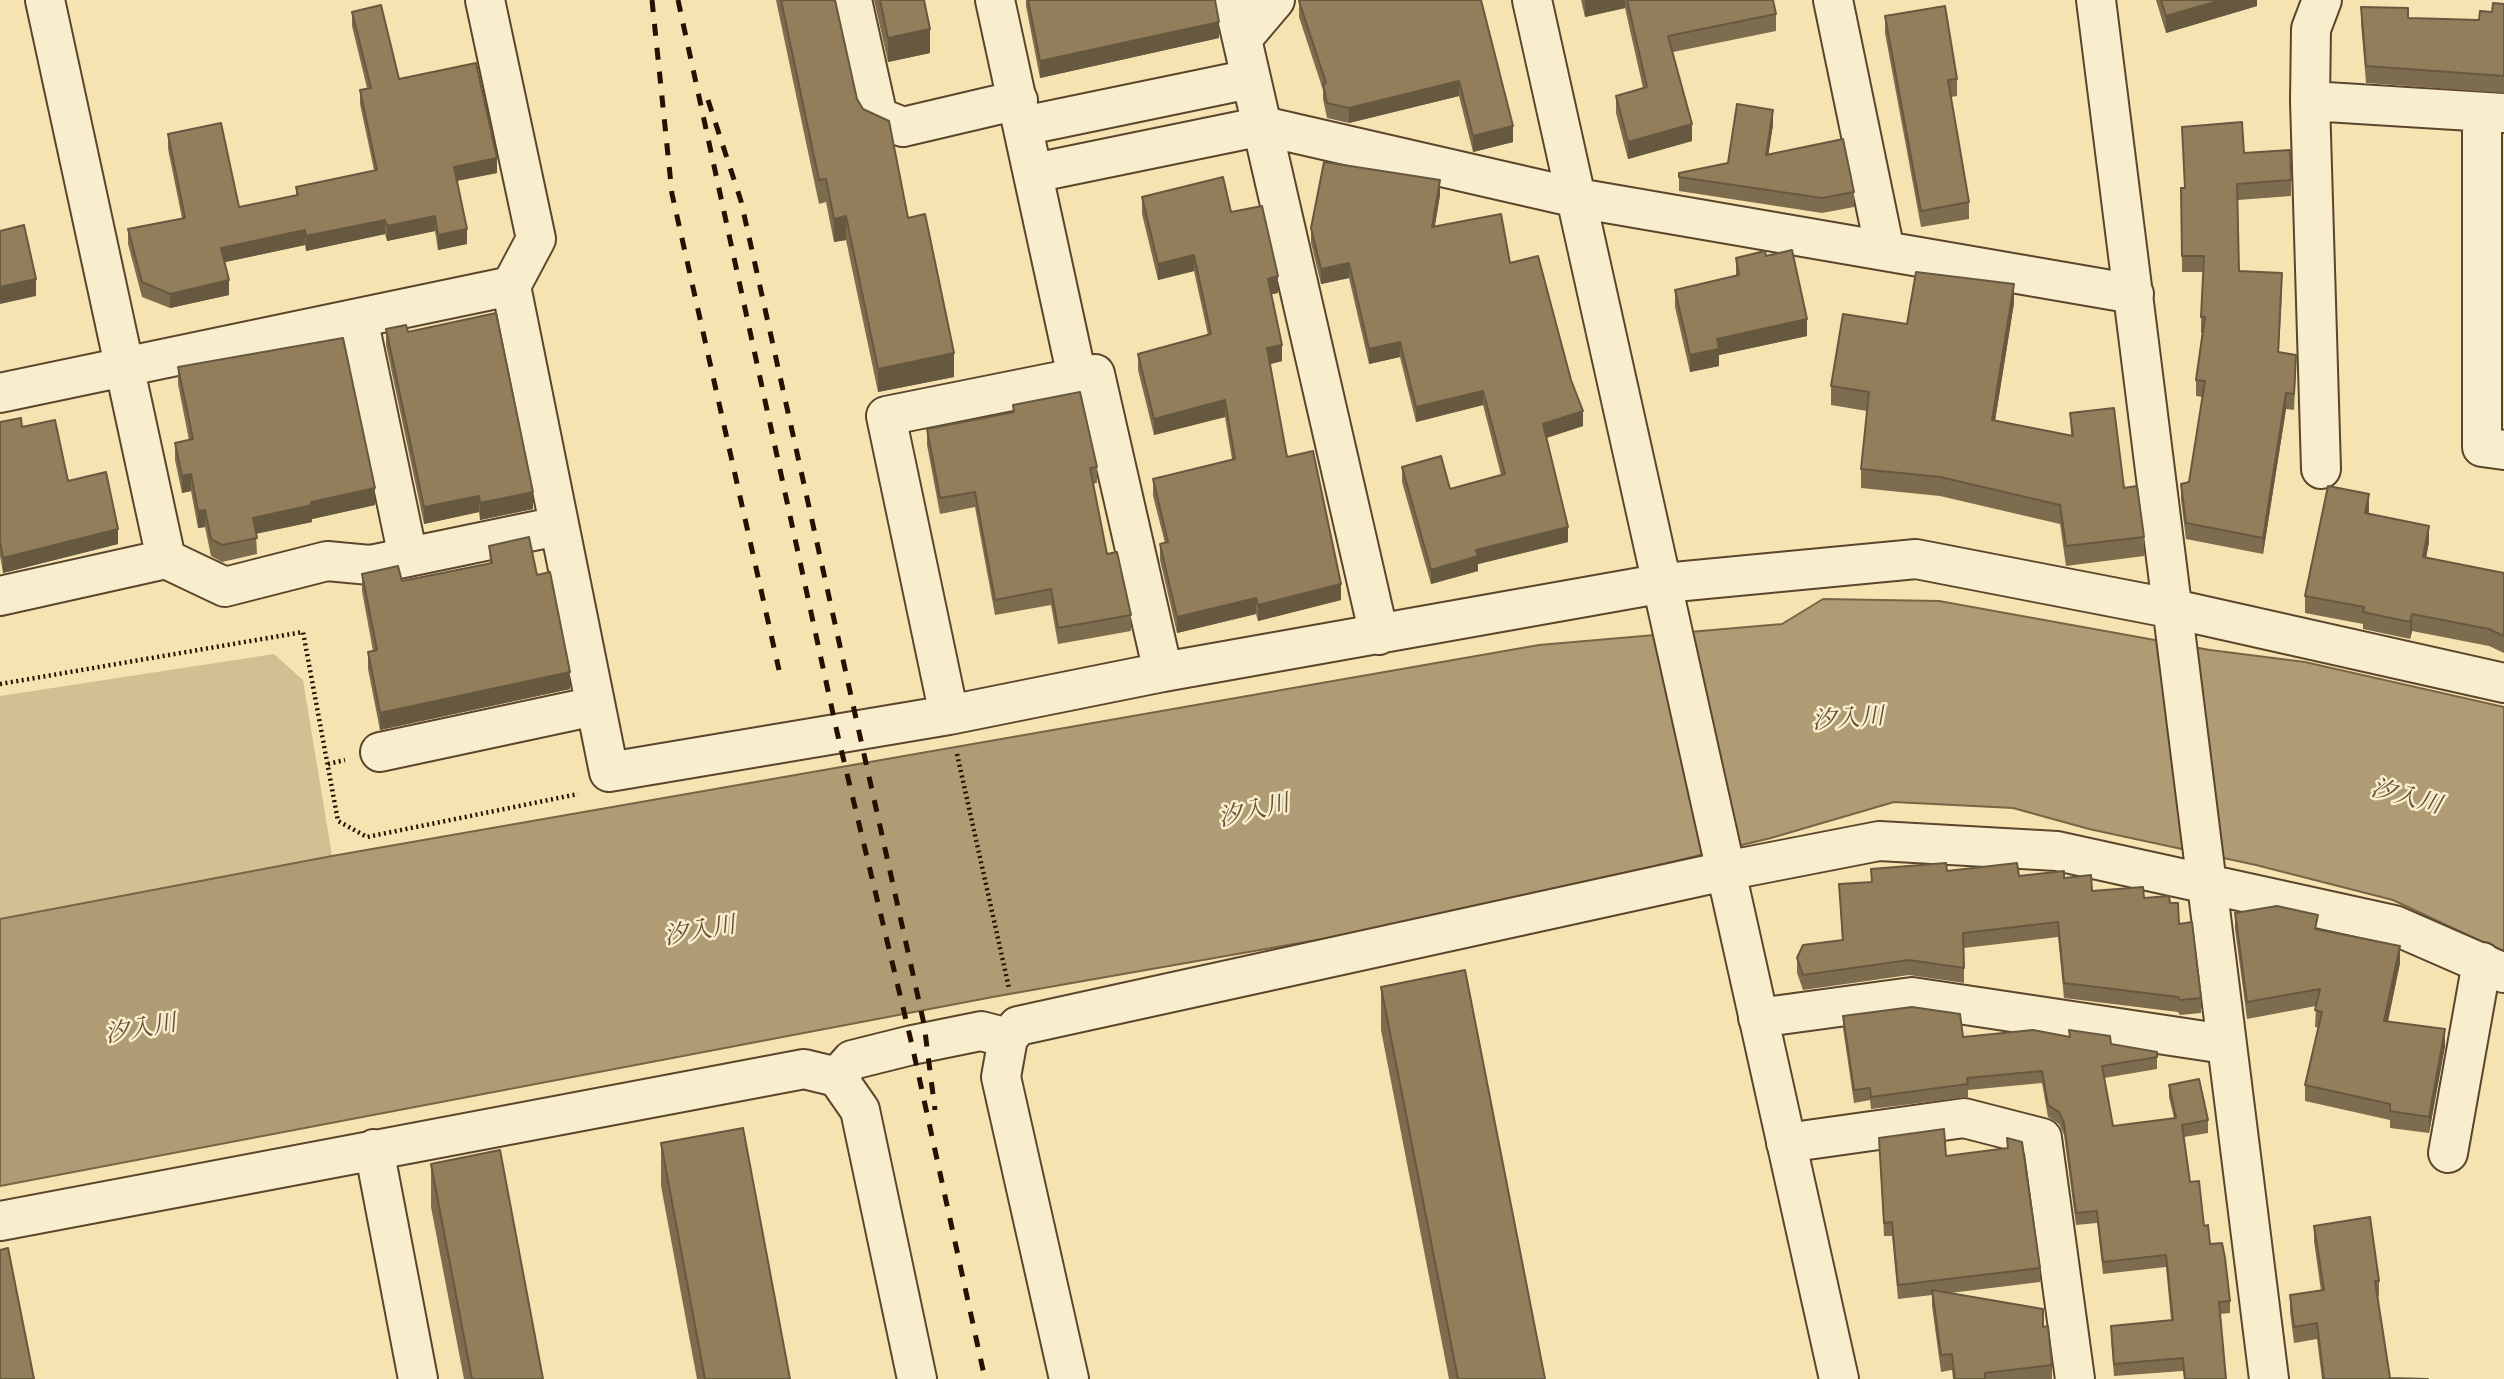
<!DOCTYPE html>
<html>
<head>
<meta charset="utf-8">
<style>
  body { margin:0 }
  canvas { display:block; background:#f5e4b1 }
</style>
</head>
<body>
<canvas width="2504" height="1379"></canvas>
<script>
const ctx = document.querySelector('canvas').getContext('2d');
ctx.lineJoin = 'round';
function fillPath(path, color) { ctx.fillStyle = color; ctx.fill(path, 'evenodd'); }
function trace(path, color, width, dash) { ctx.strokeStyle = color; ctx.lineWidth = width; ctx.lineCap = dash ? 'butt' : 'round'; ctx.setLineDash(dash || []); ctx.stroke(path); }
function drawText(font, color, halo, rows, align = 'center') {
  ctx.font = font + ' "IM FELL French Canon","Noto Serif JP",serif'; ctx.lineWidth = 5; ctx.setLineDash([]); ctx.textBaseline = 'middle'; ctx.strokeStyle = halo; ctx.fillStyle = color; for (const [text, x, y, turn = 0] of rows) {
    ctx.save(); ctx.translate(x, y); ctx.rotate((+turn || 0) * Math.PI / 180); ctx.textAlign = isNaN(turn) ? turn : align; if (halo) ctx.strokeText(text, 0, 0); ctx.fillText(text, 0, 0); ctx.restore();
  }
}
fillPath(new Path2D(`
  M274 654 303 680 332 856 0 919V696Z`), '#d2c093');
const water = new Path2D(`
  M1823 599 1939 601 2210 650 2305 662 2504 707V952L2393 900 2256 865 2089 829 2013 808 1894 802 1771 838 1655 866 1334 937 998 996 0 1186V919L332 856 1539 645 1782 624Z`);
fillPath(water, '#af9c75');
trace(water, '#796446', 2);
const minor = new Path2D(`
  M45 0 166 559
  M485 0 536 239 511 286 609 772 949 715 1163 672 1664 583 1916 559 2174 609 2504 683
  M852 0 878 117 903 127 1018 100
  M995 0 1077 377
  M1233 0 1379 635
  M1532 0 1839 1379
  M1833 0 1885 251
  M2096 0 2269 1379
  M1242 39 1275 0
  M2310 101 2504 113
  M2482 113V447L2504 450
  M1023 126 1250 79
  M1034 173 1263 126 1577 198 2134 294
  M358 318 408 557
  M0 393 511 286
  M2321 469 2310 101 2311 29 2322 0
  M0 596 166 559 225 587 327 561 370 565 558 526
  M949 715 886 416 1095 374 1163 672
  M380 752 595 706
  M1758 1018 1912 997 2225 1044
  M837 1077 852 1060 912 1045 981 1031 1008 1038
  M1786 1143 1964 1118 2042 1138 2075 1379
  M374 1149 418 1379
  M2448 1153 2482 962
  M0 1221 804 1069 837 1077 860 1110 917 1379
  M1069 1379 1001 1077 1008 1038 1018 1026 1725 871 1879 841 2057 851 2394 925 2504 973`);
trace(minor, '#5b452c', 42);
trace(new Path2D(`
  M0 684 303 632 338 821 367 837 578 794
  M957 754 1009 988
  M328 764 345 760`), '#281000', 4.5, [2, 3.5]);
trace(minor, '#f8edcc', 38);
trace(new Path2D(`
  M652 0 672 194 779 670
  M678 0 837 732 912 1045 985 1379
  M708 100 741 201 924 1024 935 1110`), '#281000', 5, [12, 12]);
fillPath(new Path2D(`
  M776 0H835L857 99 908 218 954 377 878 392 846 240 834 242 826 202 819 204Z
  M874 0H925H924L930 53 888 62Z
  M1026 0H1215L1219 38 1040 78 1026 6Z
  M1481 0 1513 142 1473 152 1459 96 1349 123 1327 118 1323 99V90L1299 17V1Z
  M1581 0H1773L1776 14V31L1673 52 1692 141 1628 159 1616 113V96L1643 88 1625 8 1585 17Z
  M2156 0H2257V6L2166 33Z
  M2504 4V93L2366 83 2361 23V7L2408 18 2479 20Z
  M352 12 399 79 497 173 457 181 467 244 438 250 435 231 387 241 385 234 306 251 305 245 225 262 229 295 170 308 142 297 128 244V229L182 218 168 149V134L239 207 296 195V187L374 170 360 104V90L367 88 352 26Z
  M1885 16 1957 79V96L1951 97 1969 202V219L1921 227 1885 33Z
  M1773 125 1768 155 1854 192V207L1822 213 1679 191V173L1728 163Z
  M2182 127 2244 153 2291 180V196L2238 200 2239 271 2282 290 2279 352 2296 371 2294 410 2286 409 2263 554 2186 539 2181 500V484L2189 482 2203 397 2196 396V380L2202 333H2201V317L2203 272H2182L2181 188H2185Z
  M1440 195 1435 226 1510 263 1583 426 1546 438 1568 542 1478 564V571L1431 584 1402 482V467L1450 489 1501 475 1483 405 1416 422 1400 357 1369 364 1349 278 1321 284 1311 243V228Z
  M1142 197 1231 212 1278 293 1271 294 1282 361 1270 364 1287 457 1341 600 1258 621 1256 614 1177 633 1160 560V544L1165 543 1153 496V479L1232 459 1225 417 1154 435 1138 370V354L1208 335 1194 271 1158 280 1142 214Z
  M1766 256 1807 336 1719 355V366L1690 372 1675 307V290L1736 275V258Z
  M2014 303 1995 421 2071 436 2070 413 2124 488 2144 537V556L2066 566 2060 524 1940 496 1861 488V469L1867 411 1831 405V386L1907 324Z
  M386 329 408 332 533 509 480 520 479 512 424 524 386 345Z
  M178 367 375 505 312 519V522L256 534 257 554 222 562 211 556 205 527 198 528 191 491 182 493 175 460V443L189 440 178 384Z
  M1013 405 1097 467V483L1093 484 1107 554 1131 615V631L1058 644 1051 605 995 615 975 507 940 514 927 445V429L1013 412Z
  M0 422 22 427 68 481 118 544 3 573 0 556Z
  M2369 511 2368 514 2429 542 2426 558 2504 573V653L2489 646 2412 631 2410 639 2363 629V624L2305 613V596Z
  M489 546 537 575 570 689 380 730 368 669V652L373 651 362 591V574L402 581 490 564Z
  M1871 869 1947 871 2019 876 2064 878 2092 891 2144 898 2170 903 2179 924 2201 998V1013L2180 1015 2178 1012 2064 998 2058 937 1964 948V983L1909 975 1803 990 1797 973V958L1842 940 1839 884 1871 882Z
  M2235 913 2318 929 2400 963 2388 1022 2445 1046 2429 1133 2390 1128V1120L2305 1101V1085L2319 1028 2315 1027 2316 1006 2247 1019 2235 929Z
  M1381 987 1545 1379H1449L1381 1030Z
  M1843 1016 1963 1037 2069 1036V1030L2111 1044 2157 1052V1069L2104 1078 2113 1126 2174 1118 2169 1097V1085L2208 1120V1133L2184 1137 2190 1182 2230 1301V1313L2220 1314 2226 1379H2184L2183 1371 2114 1376 2111 1338V1326L2171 1320 2166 1267 2103 1274 2097 1223 2076 1225 2064 1135 2059 1124 2048 1117 2042 1083 1968 1090V1097L1871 1109 1870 1100 1854 1103 1843 1028Z
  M1879 1138 1946 1156 2007 1148V1138L2040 1268V1282L1950 1293 2043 1327 2052 1365V1379H1953L1952 1370 1941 1372 1932 1306V1295L1898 1299 1892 1236H1884Z
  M661 1143 790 1379H697L661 1186Z
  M431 1164 543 1379H464L431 1207Z
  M2314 1226 2379 1281V1296L2377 1297 2390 1378 2428 1379H2322L2317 1339 2294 1343 2290 1311V1295L2321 1291 2314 1241Z`), '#7e6c4f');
fillPath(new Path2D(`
  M1585 0H1625V8L1585 17Z
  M2221 0H2257V6L2166 33V16Z
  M1219 22V38L1040 78V61Z
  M930 29V53L888 62V38Z
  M1459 81V96L1349 123V108Z
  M1773 110V125L1766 170V155Z
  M1692 124V141L1628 159V142Z
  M1513 126V142L1473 152V136Z
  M497 158V173L454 181V167Z
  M1440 180V195L1432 241V227Z
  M435 216V231L387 241V226Z
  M846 216V240L834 242V219Z
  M385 220V234L306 251V236Z
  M467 229V244L438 250V235Z
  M305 230V245L221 263V248Z
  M1194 255V271L1158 280V264Z
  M1349 263V278L1321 284V269Z
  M1278 276V293L1268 295V279Z
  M36 279V296L0 304V287Z
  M229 280V295L170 308V294Z
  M2014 284V303L1992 439V420Z
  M1807 319V336L1719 355V366L1690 372V355L1717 339Z
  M1400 342V357L1369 364V349Z
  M1282 345V361L1267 365V348Z
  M954 353V377L878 392V369Z
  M1483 391V405L1416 422V407Z
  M2286 393V409L2263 554V538Z
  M1225 400V417L1154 435V419Z
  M1583 411V426L1543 439V424Z
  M191 474V491L182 493V476Z
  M375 488V505L312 519V522L253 534V518L311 502Z
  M533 492V509L480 520V503Z
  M2369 494V511L2365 530V513Z
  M479 496V512L424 524V507Z
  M205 510V527L198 528V511Z
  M2429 526V542L2423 574V557Z
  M1568 527V542L1478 564V571L1431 584V570L1476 550Z
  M118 529V544L3 573V558Z
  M1341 584V600L1258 621V605Z
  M1256 598V614L1177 633V617Z
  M2412 614V631L2410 639V622Z
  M570 672V689L380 730V713Z
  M2400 946V963L2384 1038V1021Z
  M2445 1029V1046L2429 1133V1117Z`), '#675840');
const building = new Path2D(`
  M781 0H835L857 99 863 109 889 121 908 218 925 214 954 353 878 369 846 216 834 219 826 179 819 180Z
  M880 0H924L930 29 888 38Z
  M1028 0H1215L1219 22 1040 61Z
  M1300 0H1481L1513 126 1473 136 1459 81 1349 108 1327 103 1323 84 1326 83 1299 1Z
  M1627 0H1773L1776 14 1668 36 1692 124 1628 142 1616 96 1647 87Z
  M2161 0H2221L2166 16Z
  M2493 3 2504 4V76L2366 66 2361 7 2408 8V18L2479 20 2480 11 2492 12Z
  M381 5 399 79 476 63 497 158 454 167 467 229 438 235 435 216 387 226 385 220 306 236 305 230 221 248 229 280 170 294 142 282 128 229 185 218 168 134 221 123 239 207 298 195 296 187 377 170 360 90 371 88 352 12Z
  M1945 6 1957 79 1948 80 1969 202 1921 211 1885 16Z
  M1737 104 1773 110 1766 155 1843 139 1854 192 1822 198 1679 177V173L1728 163Z
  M2242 122 2244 153 2290 150 2291 180 2237 184 2239 271 2282 273 2278 352 2296 355 2294 394 2286 393 2263 538 2186 523 2181 484 2189 482 2205 381 2196 380 2205 317H2201L2204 256H2182L2181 188H2185L2182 127Z
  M1324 162 1440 180 1432 227 1501 214 1510 263 1538 256 1571 380 1583 411 1543 424 1568 527 1476 550 1478 556 1431 570 1402 467 1441 456 1450 489 1505 474 1483 391 1416 407 1400 342 1369 349 1349 263 1321 269 1311 228Z
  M1223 177 1231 212 1262 206 1278 276 1268 279 1282 345 1267 348 1287 457 1313 451 1341 584 1258 605 1256 598 1177 617 1160 544 1168 542 1153 479 1235 459 1225 400 1154 419 1138 354 1211 334 1194 255 1158 264 1142 197Z
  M24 225 36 279 0 287V231Z
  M1792 250 1807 319 1717 339 1719 349 1690 355 1675 290 1739 275 1736 258 1765 251 1766 256Z
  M1916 272 2014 284 1992 420 2073 436 2070 413 2114 408 2124 488 2137 486 2144 537 2066 546 2060 505 1940 477 1861 469 1869 392 1831 386 1843 314 1907 324Z
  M496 313 533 492 480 503 479 496 424 507 386 329 406 325 408 332Z
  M343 338 375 488 311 502 312 505 253 518 257 538 222 545 211 539 205 510 198 511 191 474 182 476 175 443 193 439 178 367Z
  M1080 392 1097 467 1090 468 1107 554 1117 552 1131 615 1058 628 1051 589 995 600 975 492 940 498 927 429 1014 412 1013 405Z
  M21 418 22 427 55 420 68 481 106 472 118 529 3 558 0 541V422Z
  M2328 486 2369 494 2365 513 2429 526 2423 557 2504 573V636L2489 629 2412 614 2410 622 2363 612 2364 607 2305 596Z
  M529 537 537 575 550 572 570 672 380 713 368 652 377 650 362 574 398 566 402 581 492 563 489 546Z
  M1946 863 1947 871 2017 863 2019 876 2064 871V878L2091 875 2092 891 2143 887 2144 898 2169 896 2170 903H2178L2179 924 2192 922 2201 998 2180 1000 2178 997 2064 983 2058 922 1963 933 1964 968 1909 960 1803 975 1797 958 1803 945 1843 940 1839 884 1872 882 1871 869Z
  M2277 906 2318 915 2315 929 2400 946 2384 1021 2445 1029 2429 1117 2390 1111V1104L2305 1085 2322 1012 2315 1010 2320 989 2247 1002 2235 913Z
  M1465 970 1545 1379H1458L1381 987Z
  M1912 1007 1960 1014 1963 1037 2033 1030 2070 1037 2069 1030 2110 1036 2111 1044 2157 1052V1057L2102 1066 2113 1126 2176 1118 2169 1085 2199 1079 2208 1120 2182 1125 2190 1182 2199 1181 2204 1226 2208 1225 2210 1244 2222 1243 2225 1258 2230 1301 2219 1302 2226 1379H2185L2183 1358 2114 1364 2111 1326 2173 1320 2166 1255 2103 1262 2097 1211 2076 1213 2064 1123 2059 1112 2048 1105 2042 1071 1967 1078 1968 1084 1871 1097 1870 1088 1854 1090 1843 1016Z
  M743 1128 790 1379H705L661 1143Z
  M1944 1129 1946 1156 2008 1148 2007 1138 2022 1142 2040 1268 1898 1285 1892 1222 1884 1223 1879 1138Z
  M500 1150 543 1379H472L431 1164Z
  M2370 1217 2379 1281H2375L2390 1378 2428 1379H2324L2317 1323 2294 1327 2290 1295 2324 1290 2314 1226Z
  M8 1248 34 1379H0V1250Z
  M1932 1290 2043 1309V1327L2048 1326 2052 1365 1985 1373V1379H1955L1952 1354 1941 1355Z`);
fillPath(building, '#937e5c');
trace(building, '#675840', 2);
drawText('italic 24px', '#654f35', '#f8edcc', [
  ["汐入川",1848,720,-4],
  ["汐入川",2406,798,15],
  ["汐入川",1254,812,-13],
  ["汐入川",700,932,-10],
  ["汐入川",141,1030,-10]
]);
</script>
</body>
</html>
